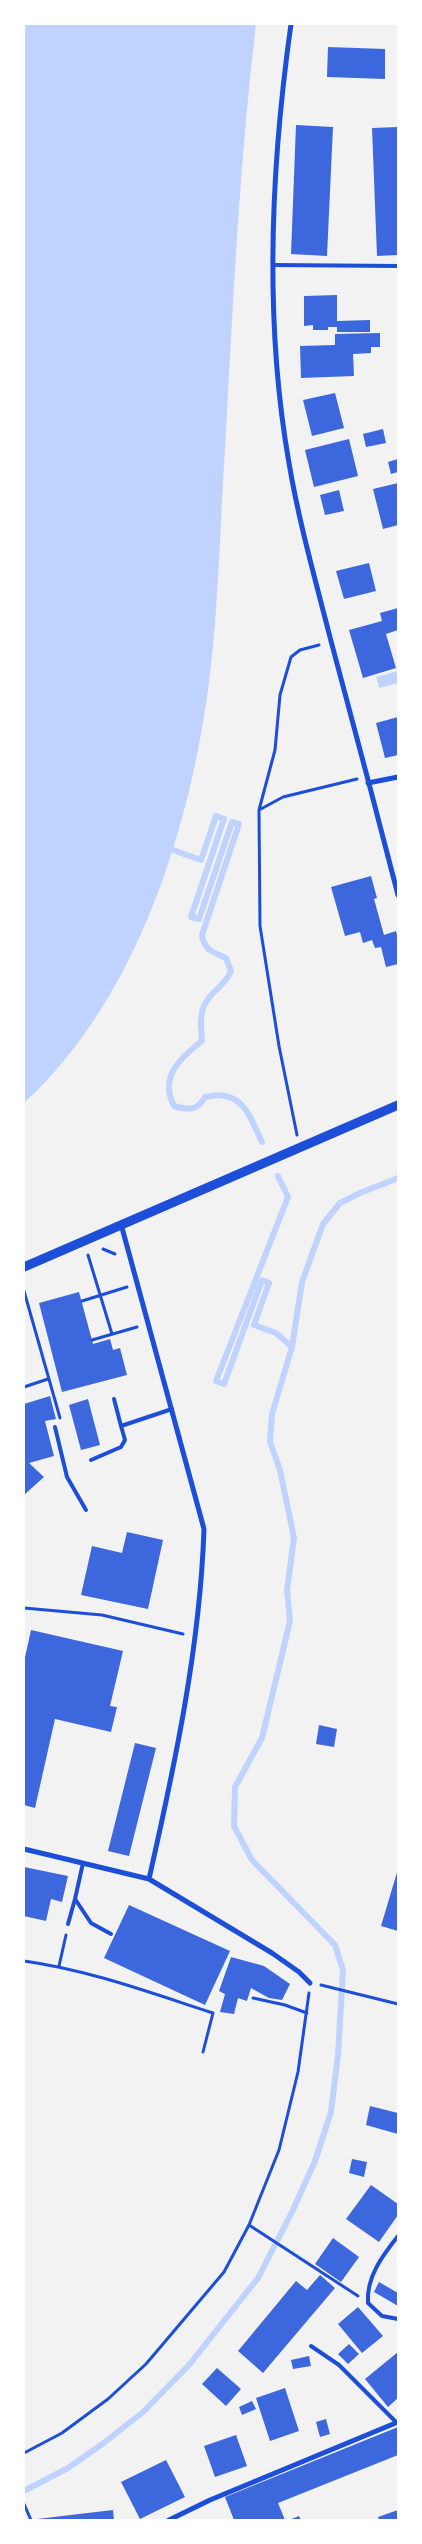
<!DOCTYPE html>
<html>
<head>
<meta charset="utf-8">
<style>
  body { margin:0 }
  #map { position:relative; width:422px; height:2544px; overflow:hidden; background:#f2f2f2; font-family:Poppins,sans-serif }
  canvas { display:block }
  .frame { position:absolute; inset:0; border:25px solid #fff; pointer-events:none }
</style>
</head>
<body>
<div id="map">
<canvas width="422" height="2544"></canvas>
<div class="frame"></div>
</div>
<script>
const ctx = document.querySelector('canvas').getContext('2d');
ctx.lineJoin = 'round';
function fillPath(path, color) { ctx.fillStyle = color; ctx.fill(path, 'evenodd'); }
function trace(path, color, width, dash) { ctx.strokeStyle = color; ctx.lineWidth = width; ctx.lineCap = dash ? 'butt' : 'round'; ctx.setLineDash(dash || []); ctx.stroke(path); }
fillPath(new Path2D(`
  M24 24H256C239 165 233 306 225 448 220 523 219 600 210 674 192 823 138 999 24 1103Z
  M398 671V683L379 688 376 677Z`), '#bfd3fe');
trace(new Path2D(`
  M173 850 201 860 216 816 224 819 191 917 199 919 232 822 239 824 202 935C204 950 213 952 226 958L231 971C225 986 214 989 206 1002 199 1013 201 1028 202 1041 180 1058 159 1077 174 1106 188 1110 198 1111 205 1097 242 1088 249 1115 262 1142
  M278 1176 288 1197 216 1381 224 1384 262 1280 269 1283 254 1325 276 1333 292 1347
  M24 2491 68 2468 101 2445 143 2412 189 2365 258 2278 292 2212 315 2161 331 2112 338 2055 343 1970 335 1945 252 1860 234 1826 235 1787 262 1738 290 1621 287 1590 294 1538 280 1470 270 1442 272 1414 292 1347 302 1282 323 1224 340 1203 360 1193 398 1178`), '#bfd3fe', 6);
fillPath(new Path2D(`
  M328 47 385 49V79L327 77Z
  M296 125 333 127 327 256 291 254Z
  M398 127V255L377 256 372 128Z
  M337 295V321L370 320V332H337V327H328V330H313V325L304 326V296Z
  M380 333V347H371V353L353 354 354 376 301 378 300 346 335 345V334Z
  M335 393 344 428 312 436 303 400Z
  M383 429 386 443 366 447 363 434Z
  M349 439 358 476 314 487 305 450Z
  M398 459V472L391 474 388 462Z
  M398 483V525L383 529 373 489Z
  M339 490 344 511 325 515 320 495Z
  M369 563 376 591 344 599 336 571Z
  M398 608V630L386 634 396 668 363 678 349 630 382 621 380 613Z
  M398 717V755L385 758 376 723Z
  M371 876 377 898 374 899 384 935 396 931 398 939V964L386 967 381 947 375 948 372 940 363 943 360 932 345 936 331 887Z
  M79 1292 93 1344 110 1339 113 1350 120 1348 127 1375 62 1392 39 1303Z
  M50 1396 56 1419 45 1421 54 1456 29 1463 44 1477 24 1495V1404Z
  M88 1399 100 1445 81 1450 69 1405Z
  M127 1532 163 1540 148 1609 81 1595 92 1546 122 1553Z
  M31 1630 123 1651 110 1706 117 1707 111 1732 55 1719 35 1808 24 1805V1662Z
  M319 1725 337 1729 334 1747 316 1744Z
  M135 1743 156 1748 129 1856 108 1851Z
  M24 1867 68 1876 62 1902 51 1899 46 1921 24 1916Z
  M398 1869V1931L381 1926Z
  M129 1905 230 1951 205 2005 104 1958Z
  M231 1957 264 1966 290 1984 282 2000 269 1998 251 1988 247 2001 238 1998 234 2014 220 2012 225 1994 219 1991Z
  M370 2106 398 2113V2134L366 2125Z
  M352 2159 367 2162 364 2177 349 2173Z
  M371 2185 398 2204V2215L379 2242 346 2219Z
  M333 2238 359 2257 341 2282 315 2264Z
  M320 2275 335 2288 263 2373 238 2351 296 2281 307 2290Z
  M379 2282 398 2293V2306L374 2292Z
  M358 2307 383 2336 362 2353 338 2324Z
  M349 2344 359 2354 348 2364 338 2354Z
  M398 2352V2398L388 2407 365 2379Z
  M309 2356 311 2366 293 2369 291 2360Z
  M217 2368 241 2389 226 2406 202 2384Z
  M285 2388 299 2431 270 2441 256 2398Z
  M252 2401 256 2409 242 2415 239 2407Z
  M326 2419 330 2434 320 2437 316 2422Z
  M398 2427V2455L278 2503 285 2520H234L225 2497Z
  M236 2435 247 2466 215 2477 204 2446Z
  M166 2460 185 2497 140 2519 121 2482Z
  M113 2510 114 2520H38L37 2519Z
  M398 2510V2520H379L378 2517Z
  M299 2516 301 2520H289Z`), '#3d67dc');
trace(new Path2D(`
  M259 810 283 797 357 779
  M297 1135 279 1046 260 926 259 810 275 750 280 695 291 657 300 650 319 645
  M103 1249 115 1254
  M88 1255 112 1334
  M24 1291 60 1418
  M82 1301 127 1287
  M92 1340 137 1327
  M24 1387 48 1379
  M24 1608 102 1615 183 1634
  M24 1961C89 1970 151 1993 213 2013L203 2052
  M59 1966 66 1935
  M321 1985 398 2004
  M253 1998 285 2005 307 2013
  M249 2225 358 2296
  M24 2453 62 2433 108 2399 146 2364 224 2272 249 2225 279 2150 298 2072 309 1993
  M24 2504 31 2520`), '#1d4ed8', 3);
trace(new Path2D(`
  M274 265 398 266
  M114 1399 121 1426
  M55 1427 67 1477 86 1510
  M91 1460 121 1447 125 1440 121 1426 172 1409
  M83 1863 75 1899 91 1923 111 1934
  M68 1924 75 1899
  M398 2236C383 2255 366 2277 368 2303L382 2316 398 2319
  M311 2346 339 2365 397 2423`), '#1d4ed8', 4);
trace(new Path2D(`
  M291 24C271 166 264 321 289 463 299 523 316 582 331 641 354 726 376 810 398 895
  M368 783 398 777
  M121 1224 204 1529C200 1647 175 1764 149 1879
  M24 1849 149 1879 272 1953 299 1972 310 1983
  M169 2520 210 2500 398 2422`), '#1d4ed8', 5);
trace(new Path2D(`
  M24 1267 398 1105`), '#1d4ed8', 9);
</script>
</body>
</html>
